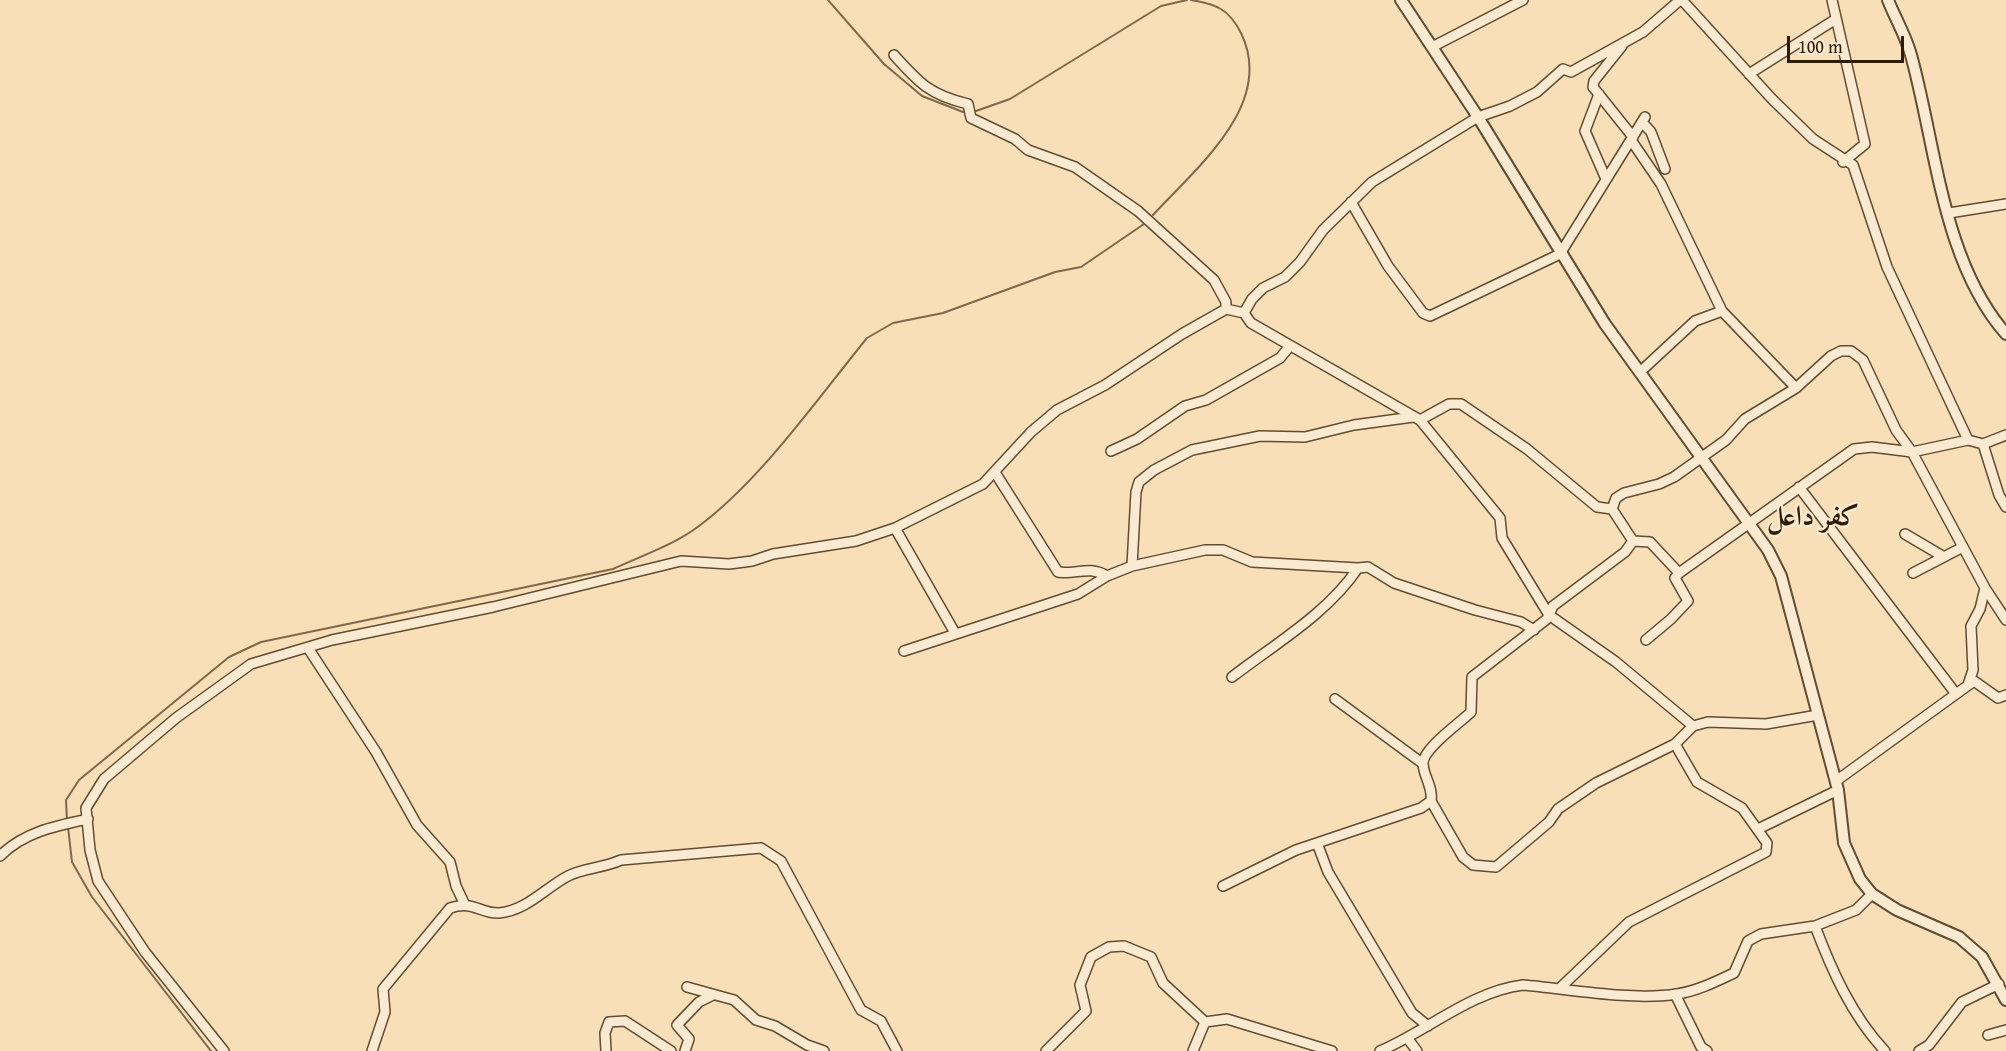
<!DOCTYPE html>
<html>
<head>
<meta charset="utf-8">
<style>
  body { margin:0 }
  #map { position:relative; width:2006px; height:1051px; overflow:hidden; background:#f8dfb8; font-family:"Gentium Book Plus",serif }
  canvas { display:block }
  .scale { position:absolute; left:1787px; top:36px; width:117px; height:27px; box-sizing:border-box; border:3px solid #301b05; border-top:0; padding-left:8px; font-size:18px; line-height:21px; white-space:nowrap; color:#301b05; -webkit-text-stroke:4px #faead1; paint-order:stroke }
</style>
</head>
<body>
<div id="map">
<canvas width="2006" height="1051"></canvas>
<div class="scale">100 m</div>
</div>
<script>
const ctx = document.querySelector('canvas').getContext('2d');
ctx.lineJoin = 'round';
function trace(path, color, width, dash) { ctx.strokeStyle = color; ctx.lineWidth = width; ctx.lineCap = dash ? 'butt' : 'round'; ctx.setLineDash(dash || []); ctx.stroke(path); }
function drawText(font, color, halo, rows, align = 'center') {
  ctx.font = font + ' "Gentium Book Plus",Amiri,serif'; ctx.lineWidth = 4.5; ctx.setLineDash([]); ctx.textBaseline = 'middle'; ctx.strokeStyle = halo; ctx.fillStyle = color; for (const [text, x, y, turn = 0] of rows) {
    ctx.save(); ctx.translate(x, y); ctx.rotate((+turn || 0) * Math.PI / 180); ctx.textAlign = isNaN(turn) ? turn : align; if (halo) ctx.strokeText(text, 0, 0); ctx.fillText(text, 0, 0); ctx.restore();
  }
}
trace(new Path2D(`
  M828 0 884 64 922 96 963 112
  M976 111 1010 99 1161 6 1187 0
  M1153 215C1196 168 1276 104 1241 33 1229 9 1216 4 1191 0
  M67 821 66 800 79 780 229 657 261 642 613 569C641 556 674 545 699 526 761 480 818 398 867 338L893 323 943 313 1055 272 1081 267 1144 224
  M68 827 72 862 92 897 211 1051`), '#7f684c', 2);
const minor = new Path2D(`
  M1682 0 1772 99 1813 139 1853 165 1887 267 1968 440 1983 444 2006 435
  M1832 0 1865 144 1843 162
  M1622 46 1594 81 1593 87 1633 137
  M1432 47 1523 0
  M894 55C919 83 930 95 968 104L971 118 1015 139 1028 150 1075 167 1138 211 1214 280 1226 302V309
  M1749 74 1836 19
  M1599 94 1585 131 1606 179
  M1642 122 1651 132 1665 169
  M1631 140 1661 184 1722 311
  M1351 202 1388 266 1423 313 1430 316 1560 254 1645 117
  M1949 213 2006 204
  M1244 313 1252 299 1263 288 1285 277 1300 262 1323 230 1372 182 1478 117 1510 106 1537 92 1563 69 1571 72 1643 32 1680 0
  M1640 372 1695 321 1722 311 1796 388
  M1420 420 1449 404H1461L1527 449 1597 507 1612 509
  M1983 444 1999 495 2006 507
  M1111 451 1137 439 1185 406 1206 400 1280 358 1290 346
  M996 474 1058 572C1076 575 1089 565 1107 576
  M1799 487 1956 694
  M1905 534 1944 557
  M1633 541 1650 542 1679 573 1854 449 1872 447 1912 452 1968 440
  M1358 568 1252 562 1223 550H1205L1132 566 1136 492 1139 482 1154 470 1192 450 1260 436 1305 437 1354 425 1413 417
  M1913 573 1963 547
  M955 633 895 528 983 484 1031 432 1057 410 1105 385 1182 334 1226 309 1244 313 1251 323 1420 420 1500 518 1502 538 1549 615 1616 662 1693 726
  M1646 640 1671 619 1688 601 1675 578 1679 573
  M308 648 376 752 417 825 450 862 456 886 464 903
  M904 651 1078 594 1107 576 1132 566
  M1232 677C1275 644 1328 613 1358 568L1368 567 1394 583 1475 610 1521 622 1534 630
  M1968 685 1973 670 1971 626 1980 609 1985 588
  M1335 699 1422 763
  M1836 781 1974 681 1998 698 2006 695
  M1431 801 1463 857 1473 865 1496 867 1549 822 1558 809 1596 783 1675 744 1693 726 1708 722 1766 724 1818 715
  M1758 829 1838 790
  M0 856C24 832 55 826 88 819
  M1223 886 1296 850 1317 843
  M1815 926C1832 971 1852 1016 1885 1051
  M687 987 734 1000 756 1020 775 1026 807 1045 824 1051
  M1560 988 1629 922 1766 852 1767 843 1742 808 1697 782 1675 744
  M1675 994 1701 1047 1707 1051
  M1428 1026 1412 1013 1328 872 1317 843 1421 808 1431 801C1433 786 1424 778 1423 764 1422 749 1460 723 1471 712L1472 677 1547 619 1553 606 1625 552 1633 541 1612 509 1616 498 1624 493 1659 484 1674 477 1726 440 1745 419 1796 388 1831 356 1841 351H1851L1863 360 1896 430 1912 452 1985 588 2006 620
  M1988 1035 2006 1030
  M1408 1039 1417 1051
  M224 1051 145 952 98 881 90 850 86 808 104 779 176 718 251 664 332 640 493 607 681 561 729 564 752 561 773 554 856 541 895 528
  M372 1051 385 1012 383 989 450 908C474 900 480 914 499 913 526 911 545 888 568 876 583 868 604 868 621 860L761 848 781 861 861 1010 881 1021 897 1051
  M606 1051 605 1033 609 1022 625 1021 671 1051
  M685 1051 689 1039 677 1025 699 1002 713 995
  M1046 1051 1086 1011 1080 985 1091 957 1109 947 1124 946 1151 957 1163 983 1205 1022 1227 1019 1332 1051
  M1193 1051 1205 1022
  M1380 1051C1427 1031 1472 991 1523 985 1569 989 1631 1001 1677 994 1697 991 1715 982 1734 973L1748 941 1761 934 1815 926 1856 910 1872 894
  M1919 1051 1929 1045 1962 1002 1999 984`);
const tertiary = new Path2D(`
  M1401 0 1478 117 1605 324 1768 550 1781 576 1838 790 1844 843 1860 879 1872 894 1897 910 1959 937 1982 957 2006 1000
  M1888 0C1895 18 1906 36 1911 55 1936 145 1942 261 2006 334`);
trace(minor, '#624c32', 12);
trace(tertiary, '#624c32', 14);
trace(minor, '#faead1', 9);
trace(tertiary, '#faead1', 10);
drawText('bold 28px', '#301b05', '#faead1', [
  ["كفر داعل",1813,518]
]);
</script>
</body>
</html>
